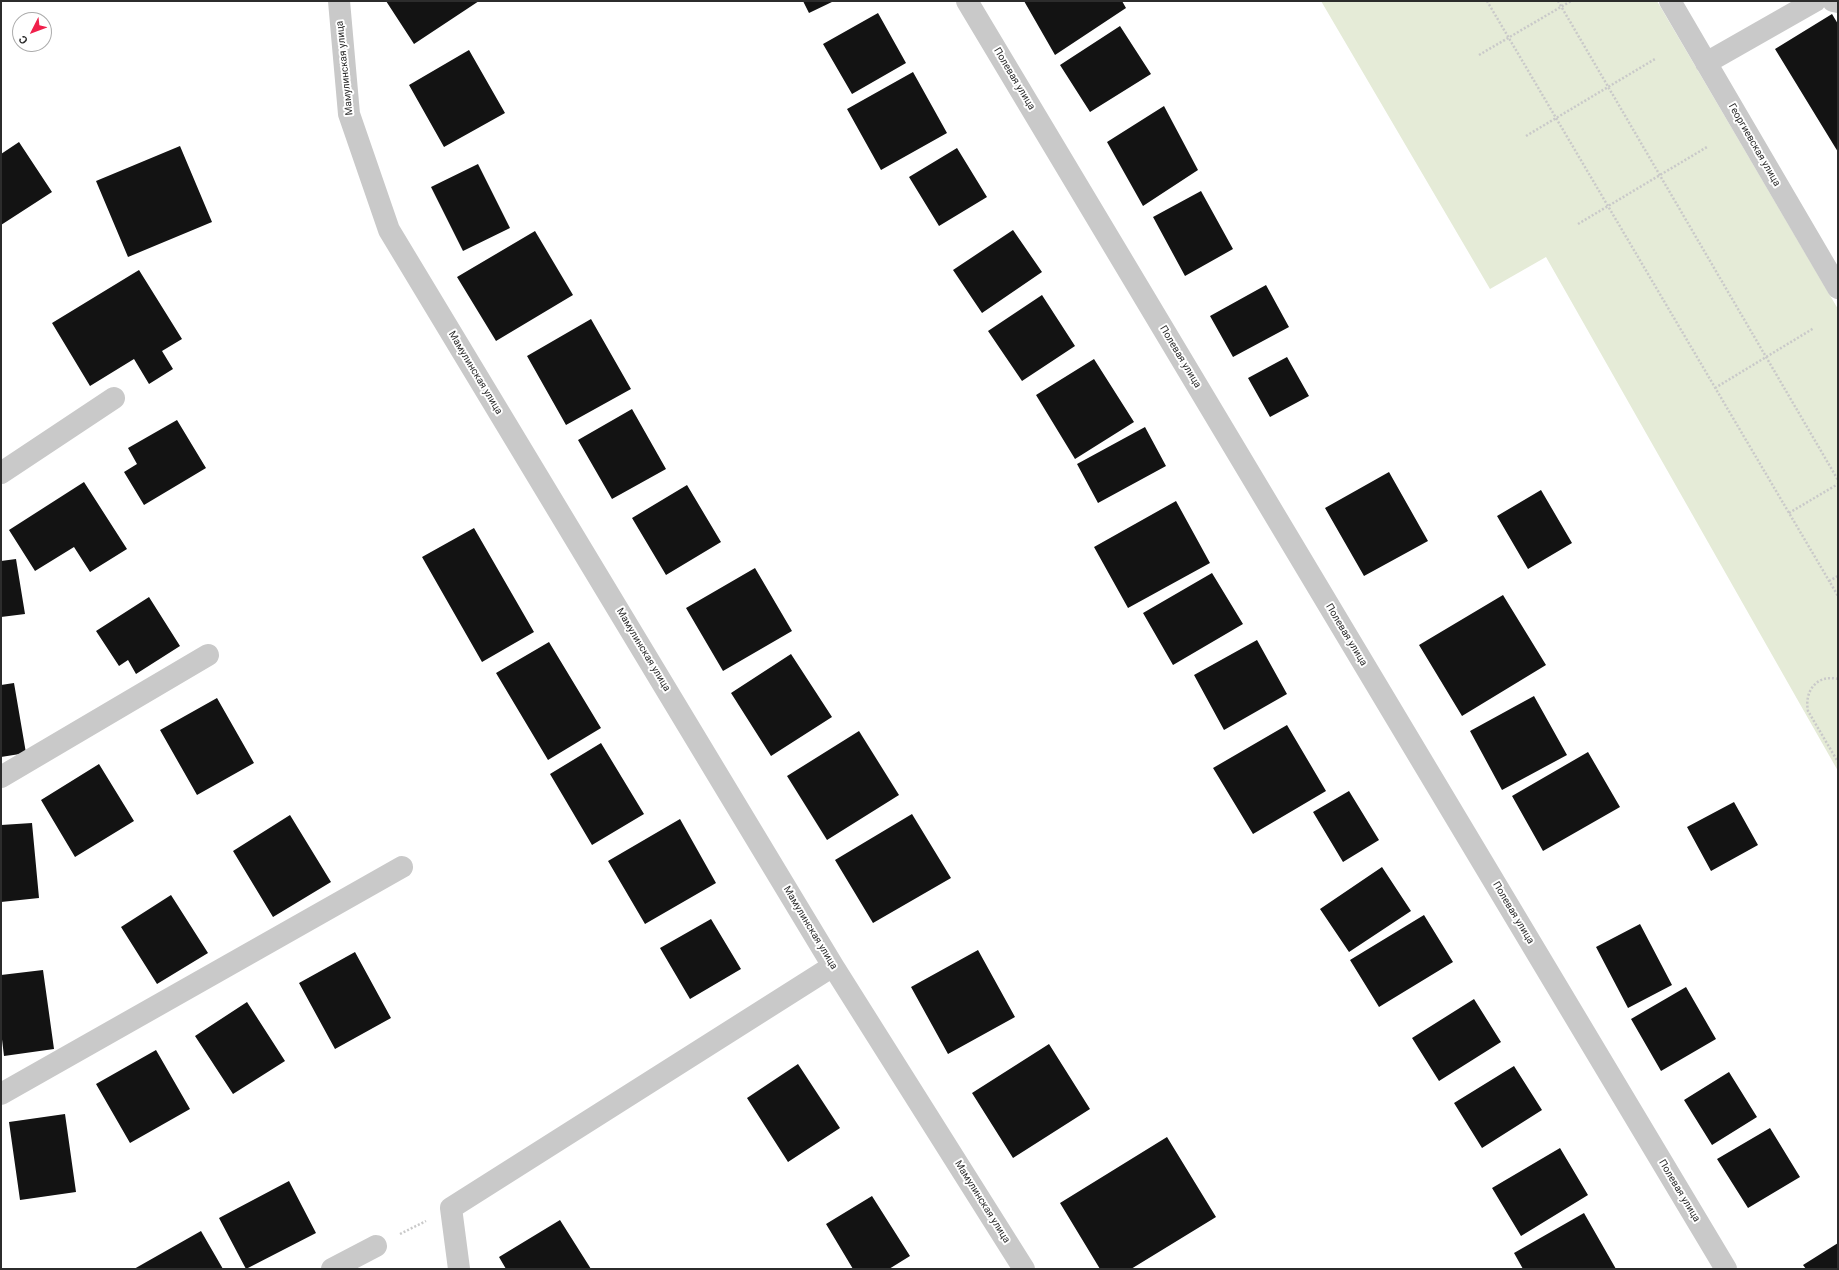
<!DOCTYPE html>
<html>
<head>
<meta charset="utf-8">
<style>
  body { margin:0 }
  #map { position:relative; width:1839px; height:1270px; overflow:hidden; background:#fff; font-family:Roboto,sans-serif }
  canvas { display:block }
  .frame { position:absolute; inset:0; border:2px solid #2c2c2c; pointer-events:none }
  .north { position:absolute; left:12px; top:12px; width:40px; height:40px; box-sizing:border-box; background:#fff; border:1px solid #ababab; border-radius:50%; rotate:228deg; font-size:11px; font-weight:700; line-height:16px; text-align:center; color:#2c2c2c }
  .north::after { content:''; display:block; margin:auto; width:14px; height:18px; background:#f0204b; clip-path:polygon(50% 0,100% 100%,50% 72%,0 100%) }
</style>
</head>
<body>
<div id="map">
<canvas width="1839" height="1270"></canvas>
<div class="frame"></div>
<div class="north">С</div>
</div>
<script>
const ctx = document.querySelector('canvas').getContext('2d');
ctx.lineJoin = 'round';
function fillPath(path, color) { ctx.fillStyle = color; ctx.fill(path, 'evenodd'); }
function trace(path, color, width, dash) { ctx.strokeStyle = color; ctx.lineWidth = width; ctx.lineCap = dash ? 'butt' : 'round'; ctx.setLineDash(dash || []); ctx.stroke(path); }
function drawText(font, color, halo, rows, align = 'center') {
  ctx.font = font + ' Roboto,sans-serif'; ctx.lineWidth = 4; ctx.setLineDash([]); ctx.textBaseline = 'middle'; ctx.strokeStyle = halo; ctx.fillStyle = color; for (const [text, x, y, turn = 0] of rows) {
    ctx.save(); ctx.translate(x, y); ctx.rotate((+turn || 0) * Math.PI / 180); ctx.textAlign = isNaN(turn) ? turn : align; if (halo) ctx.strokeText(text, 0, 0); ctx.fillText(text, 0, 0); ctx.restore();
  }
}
fillPath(new Path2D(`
  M1321 1H1657L1838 309V771L1546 257 1490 289Z`), '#e5ebd7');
fillPath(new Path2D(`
  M386 1H479L414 44Z
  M803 1H834L809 13Z
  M1024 1H1122L1126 8 1055 55Z
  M878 13 906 63 852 94 823 44Z
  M1832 14 1838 24V152L1775 49Z
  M1120 26 1151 74 1090 112 1060 65Z
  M469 50 505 113 444 147 409 85Z
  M913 72 947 133 881 170 847 109Z
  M1164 106 1198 170 1143 206 1107 142Z
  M19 142 52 192 1 225V154Z
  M180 146 212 222 128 257 96 181Z
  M957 148 987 197 939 226 909 177Z
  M478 164 510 228 463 251 431 187Z
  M1201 191 1233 249 1185 276 1153 217Z
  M1013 230 1042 272 982 313 953 270Z
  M535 231 573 295 496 341 457 277Z
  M139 270 182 339 162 351 173 369 149 384 134 359 90 386 52 323Z
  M1266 285 1289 327 1233 357 1210 316Z
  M1042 295 1075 346 1022 381 988 331Z
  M591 319 631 389 566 425 527 356Z
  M1287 357 1309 396 1270 417 1248 378Z
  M1094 359 1134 422 1075 459 1036 395Z
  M632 409 666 469 612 499 578 440Z
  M177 420 206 468 144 505 124 472 137 464 128 448Z
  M1145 427 1166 466 1098 503 1077 464Z
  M1389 472 1428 541 1364 576 1325 508Z
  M84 482 127 549 90 572 74 547 35 571 9 530Z
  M687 485 721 542 666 575 632 518Z
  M1541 490 1572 543 1528 569 1497 516Z
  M1176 501 1210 563 1128 608 1094 547Z
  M474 528 534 632 482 662 422 557Z
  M16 559 25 614 1 617V561Z
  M755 568 792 631 723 671 686 608Z
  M1212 573 1243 624 1173 665 1143 613Z
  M1503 595 1546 665 1462 716 1419 645Z
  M149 597 180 646 136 674 128 660 119 666 96 631Z
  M1257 640 1287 694 1224 730 1194 675Z
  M549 642 601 728 548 760 496 673Z
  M791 654 832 717 771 756 731 693Z
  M14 683 26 753 1 757V685Z
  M1534 696 1567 755 1502 790 1470 731Z
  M217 698 254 763 197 795 160 730Z
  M1287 725 1326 791 1253 834 1213 768Z
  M859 731 899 795 827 840 787 776Z
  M601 743 644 814 592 845 550 774Z
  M1588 752 1620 807 1543 851 1512 796Z
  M99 764 134 821 75 857 41 800Z
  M1349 791 1379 840 1343 862 1313 812Z
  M1734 802 1758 845 1711 871 1687 827Z
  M912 814 951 878 873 923 835 860Z
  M290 815 331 882 273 917 233 851Z
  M680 819 716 883 645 924 608 861Z
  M32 823 39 898 1 902V825Z
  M1382 867 1411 911 1349 952 1320 909Z
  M171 895 208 953 157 984 121 927Z
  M1424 915 1453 962 1379 1007 1350 960Z
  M711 919 741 969 690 999 660 948Z
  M1640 924 1672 985 1628 1008 1596 947Z
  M978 950 1015 1017 948 1054 911 987Z
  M355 952 391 1018 335 1049 299 983Z
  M43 970 54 1049 4 1056 1 1031V975Z
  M1686 987 1716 1039 1661 1071 1631 1019Z
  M1474 999 1501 1042 1439 1081 1412 1038Z
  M247 1002 285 1061 233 1094 195 1036Z
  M1049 1044 1090 1109 1013 1158 972 1093Z
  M156 1050 190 1109 130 1143 96 1084Z
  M798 1064 840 1128 788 1162 747 1098Z
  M1514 1066 1542 1110 1482 1148 1454 1103Z
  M1729 1072 1757 1117 1712 1145 1684 1100Z
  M65 1114 76 1192 20 1200 9 1122Z
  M1770 1128 1800 1177 1748 1208 1717 1159Z
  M1167 1137 1216 1217 1131 1269H1100L1060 1203Z
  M1560 1148 1588 1195 1521 1236 1492 1188Z
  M289 1181 316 1233 246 1269 219 1218Z
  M872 1196 910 1256 889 1269H853L826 1224Z
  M1584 1213 1616 1269H1523L1514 1253Z
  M560 1220 591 1269H506L499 1257Z
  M201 1231 223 1269H134Z
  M1838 1243V1269H1806L1803 1265Z`), '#131313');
trace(new Path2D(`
  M1487 1 1838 596
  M1558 1 1838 480
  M1479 55 1571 1
  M1526 136 1655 59
  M1578 224 1707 147
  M1715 388 1814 328
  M1789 513 1838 484
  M1829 581 1838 576
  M1838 679C1817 674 1804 691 1808 711L1838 762
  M400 1234 426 1221`), '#c9c9c9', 2.5, [2, 2]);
trace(new Path2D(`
  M339 1 349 114 389 230 833 966 1024 1269
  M967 1 1726 1269
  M1670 1 1838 288
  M1833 1 1838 2
  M1706 63 1815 1
  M1 473 114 398
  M1 777 208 655
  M1 1094 402 867
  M332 1269 376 1246
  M459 1269 451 1208 833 966`), '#c9c9c9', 22);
drawText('10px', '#2c2c2c', '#fff', [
  ["Мамулинская улица",345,68,-96],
  ["Полевая улица",1014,79,59],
  ["Георгиевская улица",1754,145,60],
  ["Полевая улица",1180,357,59],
  ["Мамулинская улица",475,373,59],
  ["Полевая улица",1346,635,59],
  ["Мамулинская улица",643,650,59],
  ["Полевая улица",1513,913,59],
  ["Мамулинская улица",810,928,59],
  ["Полевая улица",1679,1191,59],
  ["Мамулинская улица",982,1202,58]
]);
</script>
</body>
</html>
